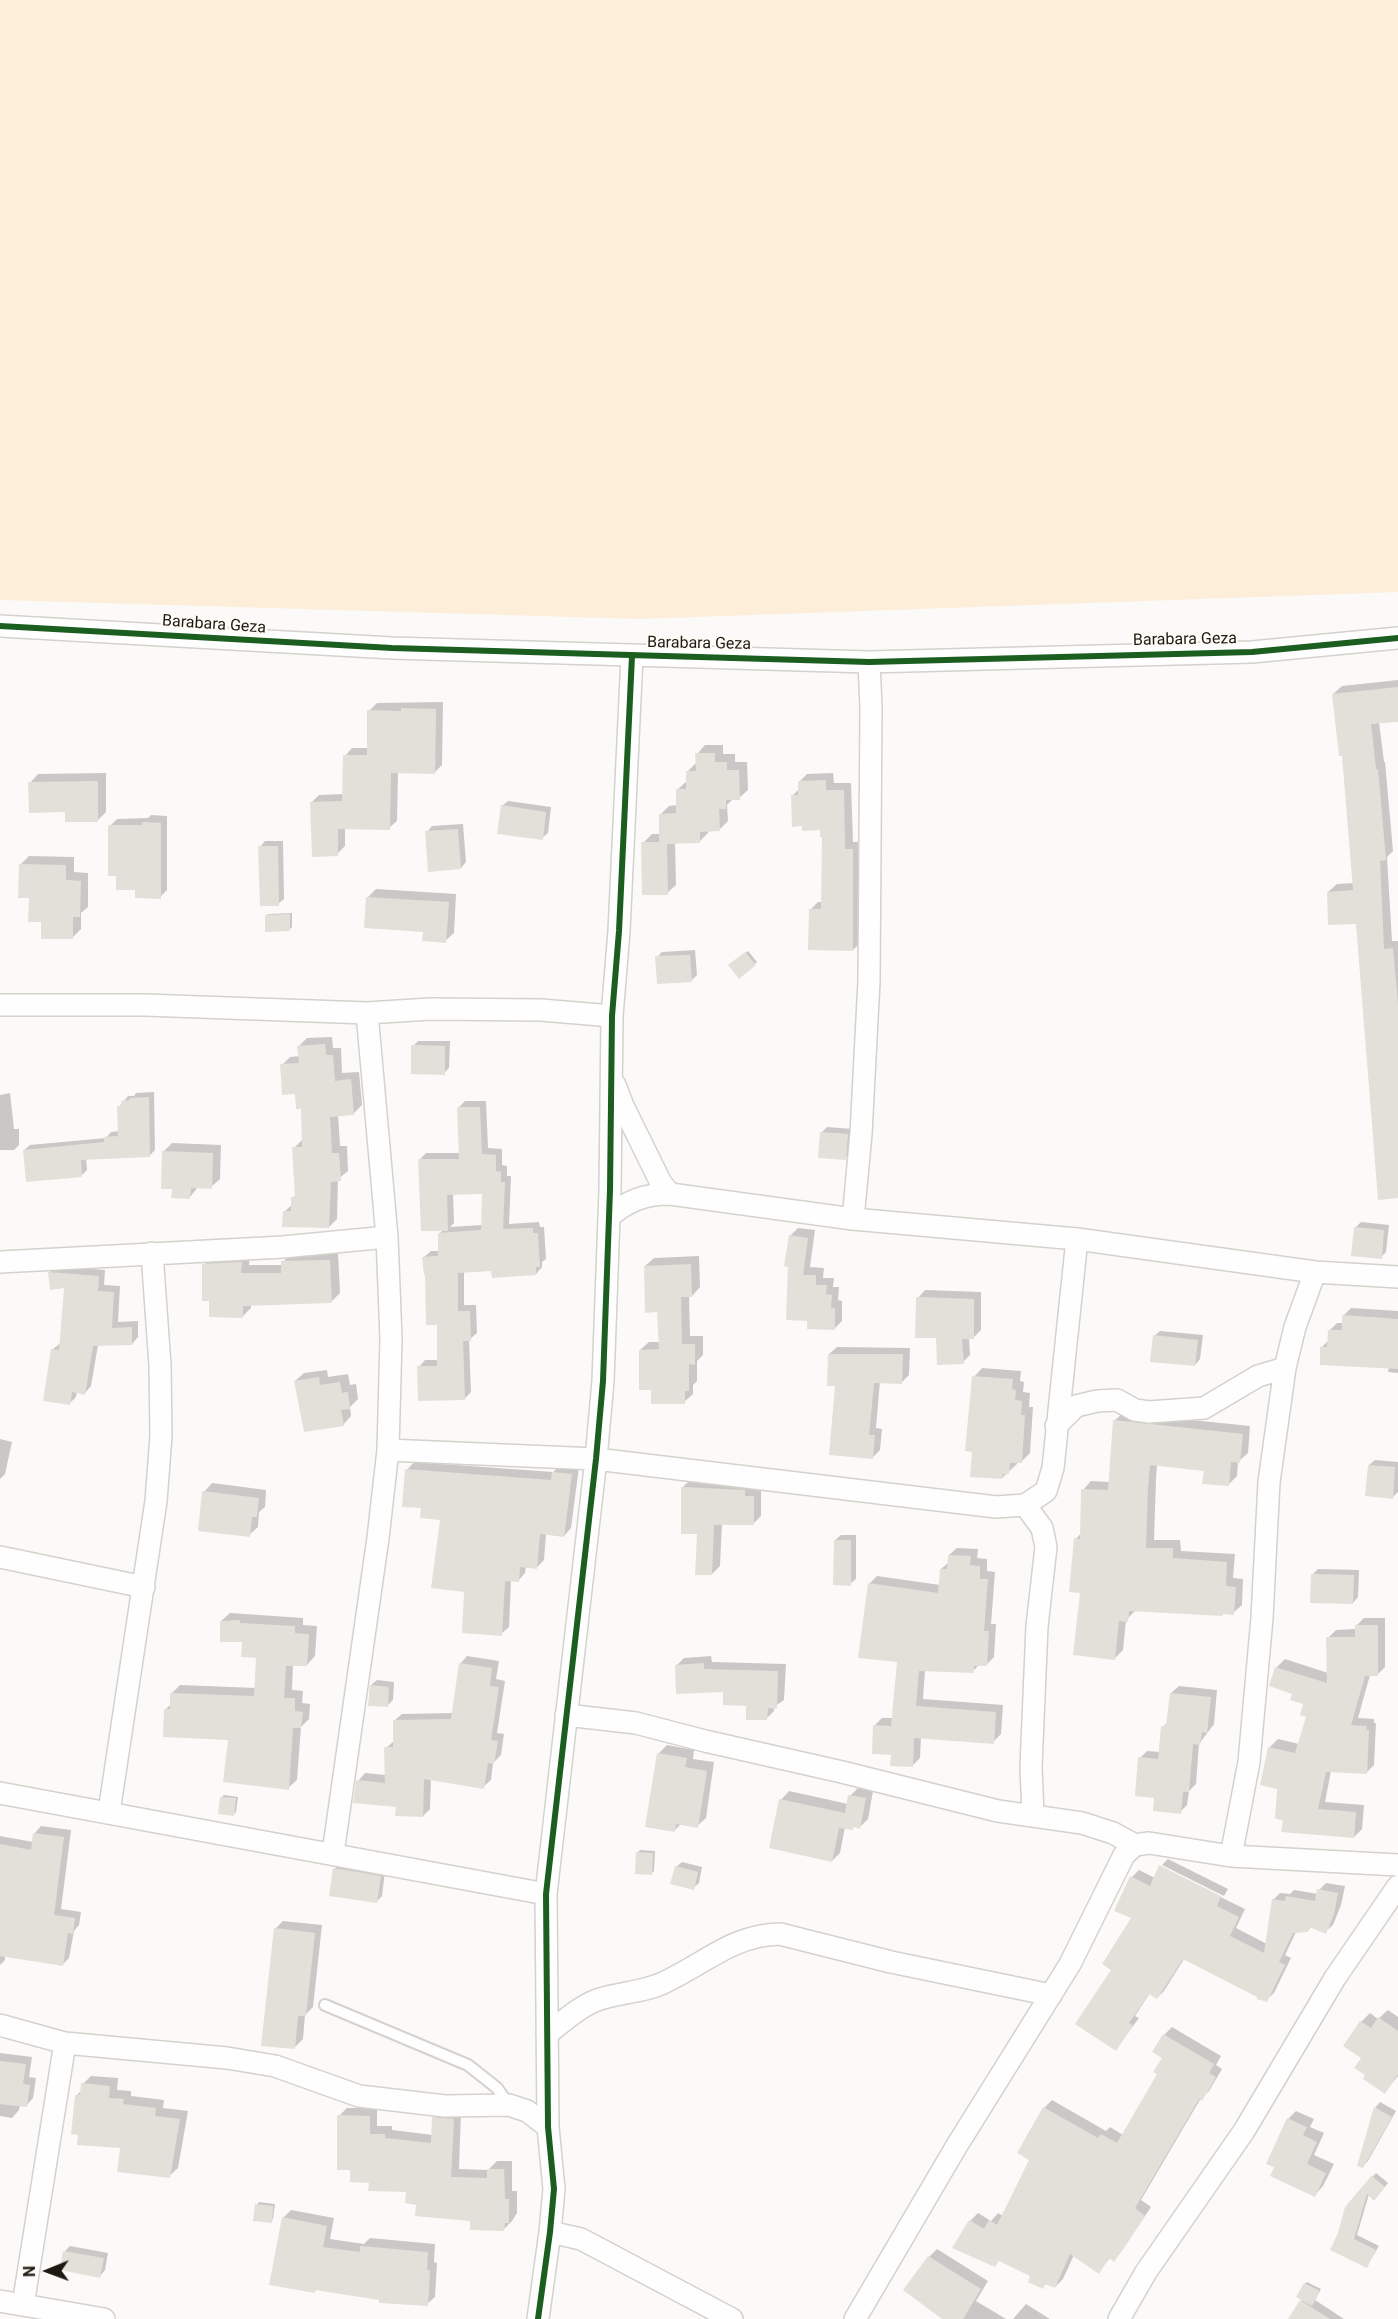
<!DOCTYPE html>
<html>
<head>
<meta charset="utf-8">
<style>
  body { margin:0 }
  #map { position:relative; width:1398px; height:2319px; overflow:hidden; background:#fcfaf8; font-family:Roboto,sans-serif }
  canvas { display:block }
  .north { position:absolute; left:18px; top:2241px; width:60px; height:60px; -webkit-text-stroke:4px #fefbf6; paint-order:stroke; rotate:269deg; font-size:16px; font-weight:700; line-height:24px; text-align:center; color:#1e1911 }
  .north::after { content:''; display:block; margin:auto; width:21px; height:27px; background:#1e1911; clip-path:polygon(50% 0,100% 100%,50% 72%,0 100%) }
</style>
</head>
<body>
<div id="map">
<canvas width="1398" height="2319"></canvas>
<div class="north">N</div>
</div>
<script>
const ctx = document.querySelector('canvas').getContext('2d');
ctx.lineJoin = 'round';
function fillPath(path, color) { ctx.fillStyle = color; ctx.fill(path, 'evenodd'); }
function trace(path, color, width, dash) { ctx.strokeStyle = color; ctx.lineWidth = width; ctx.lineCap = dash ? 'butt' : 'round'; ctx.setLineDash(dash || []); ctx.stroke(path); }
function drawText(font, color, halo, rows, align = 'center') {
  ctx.font = font + ' Roboto,sans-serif'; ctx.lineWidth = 4.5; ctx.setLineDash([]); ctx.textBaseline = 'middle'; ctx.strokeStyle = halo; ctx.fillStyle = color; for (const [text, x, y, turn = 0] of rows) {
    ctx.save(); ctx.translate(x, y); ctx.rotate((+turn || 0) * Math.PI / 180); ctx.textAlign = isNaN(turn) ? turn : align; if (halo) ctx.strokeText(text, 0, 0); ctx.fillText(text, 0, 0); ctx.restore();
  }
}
fillPath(new Path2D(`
  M0 0H1398V592L640 619 0 600Z`), '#fceed9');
fillPath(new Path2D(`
  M1398 680V720L1379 722 1384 762H1385L1393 851 1387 857 1392 941H1398V1197L1357 922 1328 892 1337 884 1354 883 1343 754 1333 694 1342 686Z
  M443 702 442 765 434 773 398 772 397 821 389 828 345 827V846L337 854 311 803 319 795 344 794 345 756 352 748H369V711L377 703Z
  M705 745H723V754H735V762H747L748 790 739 798H734L727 805 728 821 719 830H708V833L700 841 675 842 676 885 667 893 643 843 652 834H661V814L669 806 678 805 677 790 687 781V772L696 763 697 754Z
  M106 773V812L98 820 66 810 30 783 38 774Z
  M833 773 834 783H851L853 842H861V942L853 950 810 910 818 902H822L824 836 821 829 792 796 799 789V782L807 774Z
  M508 801 551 807 548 833 542 838 502 806Z
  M151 815 167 816V890L160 897 137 888 110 826 117 819 148 818Z
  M463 824 466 862 461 868 427 832 432 826Z
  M265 841H283L284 899 278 904 260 847Z
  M29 856 74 857V872L88 873V907L81 913V929L72 938 43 920 30 896 20 865Z
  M376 889 456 894 454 933 445 941 367 898Z
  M292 913V927L290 929 266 916 268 914Z
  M695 950 697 975 691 981 657 957 662 952Z
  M748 951 757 962 740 977 730 965Z
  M332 1037 333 1048H341L342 1073 359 1072 362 1105 354 1113 338 1114 340 1146H347L348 1171 338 1179 337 1219 329 1227 285 1211 293 1204V1198L296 1194 294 1148 302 1140V1107L282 1065 290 1057 300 1056 299 1046 307 1038Z
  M418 1041H450L449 1068 444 1073 413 1046Z
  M154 1092 155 1150 149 1156 86 1158 87 1170 82 1175 24 1150 30 1145 106 1138 111 1132 119 1131V1107L128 1096H134L136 1093Z
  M10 1093 14 1129H19V1145L14 1150H0V1095Z
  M465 1101H486L488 1148 502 1149V1165L507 1166V1176H511L509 1224 539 1222 540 1227H544L546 1259 542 1262V1267L536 1274 493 1269 464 1271V1305H476L477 1333 469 1340 471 1392 464 1399 419 1367 425 1360H438V1324L424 1257 431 1251H439V1234L443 1230 419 1160 426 1153H460L458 1108ZM453 1193H484L482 1225 450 1227 454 1223Z
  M827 1127 853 1129 851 1153 845 1158 821 1133Z
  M172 1143 221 1145 220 1179 211 1187H198L190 1197 173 1188 163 1152Z
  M1361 1222 1389 1225 1386 1252 1381 1257 1356 1227Z
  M798 1228 815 1230 810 1267 824 1268 823 1278H834L833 1287H839L838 1300 842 1301V1321L834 1329 809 1320 789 1265 790 1236Z
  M338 1252 340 1293 331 1302 251 1304V1308L243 1316 211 1300 204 1265 212 1256 250 1254 249 1265H283V1262L291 1253Z
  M699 1256 700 1287 692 1296H689L690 1336H703V1355L697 1361V1381L693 1385V1394L684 1402 653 1388 640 1350 649 1342H660L659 1311 645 1266 654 1258Z
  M56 1266 105 1270 104 1285 120 1286 118 1322 138 1321V1337L132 1344 98 1345 91 1386 85 1393 77 1392 76 1397 70 1403 53 1349 61 1343 66 1286 49 1273Z
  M925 1290 981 1292V1330L973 1338H969L970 1355 963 1362 937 1337 918 1298Z
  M1351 1308 1398 1311V1373L1388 1372 1389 1367 1322 1347 1329 1340 1330 1330 1337 1323H1344V1315Z
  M1160 1331 1203 1335 1200 1359 1195 1365 1154 1336Z
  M837 1347 910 1348 909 1375 902 1382 880 1381 876 1428 882 1429 880 1450 873 1457 836 1385 829 1354Z
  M982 1368 1021 1371 1020 1381 1024 1382 1023 1392 1030 1393 1029 1407H1033L1030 1453 1021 1462H1017V1464L1002 1478 974 1377Z
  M327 1370 328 1377 348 1374 350 1385 356 1384 358 1399 350 1407 351 1416 343 1425 295 1381 304 1373Z
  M1123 1413 1250 1426 1248 1453 1238 1462 1237 1476 1228 1485 1206 1470 1157 1465 1156 1479 1154 1540H1180L1181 1551 1235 1554 1233 1578 1243 1579 1242 1605 1233 1613H1224L1222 1615 1136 1610 1126 1620 1123 1650 1115 1658 1082 1592 1076 1539 1081 1533 1083 1490 1091 1481 1110 1482 1114 1421Z
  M0 1439 12 1442 5 1474 0 1479Z
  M1375 1460 1398 1462V1492L1393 1497 1369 1465Z
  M414 1462 553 1472 561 1465 579 1467 571 1528 564 1536 546 1534 544 1560 537 1567 526 1566 525 1573 518 1581 511 1580 509 1627 501 1634 466 1591 442 1519 423 1507 407 1470Z
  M691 1479 753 1482V1488L761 1489V1516L753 1524 722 1523 720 1566 712 1574 683 1487Z
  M212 1483 266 1490 265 1507 259 1512 258 1527 249 1535 204 1492Z
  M841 1535H856V1579L850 1584 835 1540Z
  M957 1548 978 1549 977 1558 987 1559V1571L995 1572 991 1624H996L994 1657 987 1664H980L973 1671 925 1670 923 1699 1003 1705 1001 1734 993 1742 921 1737 920 1758 912 1766 892 1753 875 1725 882 1718H894L898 1661 869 1584 877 1576 940 1585 941 1569 949 1562V1555Z
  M1318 1569 1359 1570 1358 1597 1353 1603 1312 1575Z
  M230 1613 303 1618V1625L317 1626 315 1656 307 1665 293 1664 292 1690 303 1691 302 1703 310 1704 309 1719 301 1727 297 1780 288 1788 230 1738 165 1710 172 1703V1693L180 1685 256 1688 257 1656 244 1640 221 1621Z
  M1364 1618H1385V1667L1377 1675H1370L1358 1718 1374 1719V1723H1376L1374 1765 1366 1773 1331 1771 1325 1802 1364 1805 1362 1829 1354 1837 1285 1820 1279 1788 1262 1784 1270 1747 1278 1739 1299 1744 1308 1716 1305 1703 1294 1693 1271 1685 1277 1667 1285 1659 1328 1673V1638L1336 1630 1356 1629V1626Z
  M467 1656 499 1661 496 1679 505 1681 497 1733 504 1734 501 1755 493 1763 491 1780 483 1787 431 1778 430 1809 423 1816 397 1806 358 1781 365 1773 386 1775V1748L394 1741V1721L402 1714 453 1713 460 1664Z
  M711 1656 712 1662 786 1664 784 1700 774 1707V1711L766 1719 725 1690 676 1666 684 1658Z
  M377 1680 394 1682 393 1700 387 1706 371 1685Z
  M1179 1686 1217 1690 1214 1724 1199 1744 1196 1784 1189 1791 1187 1805 1180 1812 1156 1797 1140 1758 1147 1751 1160 1752 1163 1727 1169 1721 1171 1693Z
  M667 1745 694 1750 693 1759 714 1762 706 1818 697 1826 681 1824 674 1831 658 1754Z
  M858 1788 873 1791 868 1819 860 1827H845L840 1853 832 1861 781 1800 789 1791 848 1804 850 1796Z
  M224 1795 238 1797 236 1812 234 1814 222 1797Z
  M41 1826 71 1830 61 1909 81 1912 79 1925 74 1931 69 1958 62 1965 5 1955V1960L0 1965V1836L33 1842 34 1834Z
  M640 1850 655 1851 654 1871 652 1873 637 1853Z
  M1168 1859 1228 1889 1224 1896 1162 1865Z
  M682 1862 702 1867 699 1883 693 1888 676 1867Z
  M340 1863 385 1871 382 1896 377 1901 335 1868Z
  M1161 1865V1868L1245 1909 1236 1928 1267 1944 1273 1900 1280 1893 1290 1894 1294 1890 1318 1894 1319 1890 1326 1883 1345 1886 1341 1905 1333 1925 1325 1932 1312 1926 1307 1931 1296 1932 1285 1955 1291 1958 1274 1993 1266 2000 1184 1959 1164 1991 1157 1998 1150 1993 1135 2016 1139 2018 1116 2049 1113 1969 1133 1918 1132 1877 1139 1870 1155 1878Z
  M283 1921 322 1925 313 2007 305 2015 303 2039 295 2047 275 1929Z
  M1388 2010 1398 2017V2076L1385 2092 1367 2075 1363 2058 1345 2046 1361 2022 1370 2013 1378 2019Z
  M1172 2027 1221 2056 1216 2065 1222 2069 1209 2091 1201 2098 1141 2200 1151 2207 1121 2252 1114 2260 1110 2258 1098 2272 1074 2255 1063 2279 1055 2287 1047 2283 1043 2287 1032 2275 1000 2260 954 2247 971 2220 978 2213 991 2221 998 2213 1003 2216 1031 2159 1044 2108 1052 2100 1106 2131 1110 2127 1123 2135 1159 2073 1164 2057 1154 2052 1164 2035Z
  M0 2053 32 2057 29 2077 36 2078 33 2098 26 2106 20 2105 19 2110 12 2118 0 2116Z
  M91 2076 118 2078 117 2090 131 2091V2096L164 2100 163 2108 188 2111 178 2168 169 2176 121 2147 80 2134 76 2096 82 2090 83 2084Z
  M1380 2102 1396 2111 1368 2161 1363 2166 1359 2165 1375 2108Z
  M347 2108H377V2126H392V2130L433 2135V2118L441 2110 461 2111 459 2169 488 2170 497 2161H512V2191H517V2213L512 2221 504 2229 418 2203 408 2190 370 2181 352 2169 339 2116Z
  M1296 2111 1314 2119 1310 2127 1324 2133 1314 2155 1334 2164 1323 2186 1315 2195 1288 2119Z
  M1376 2173 1388 2183 1378 2195 1369 2194 1357 2235 1379 2246 1367 2266 1339 2233 1346 2208Z
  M259 2202 275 2204 273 2219 271 2221 257 2205Z
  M291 2210 334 2218 330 2239 364 2244 370 2238 435 2244 434 2262 437 2263 435 2297 427 2304 317 2289 314 2292 283 2218Z
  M70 2246 108 2253 105 2270 100 2276 65 2251Z
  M937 2249 988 2281 976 2301 1006 2319H944L929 2257Z
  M1307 2282 1321 2289 1315 2300 1344 2319H1290L1303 2299 1305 2284Z
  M1026 2304 1050 2319H1013Z`), '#0003');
fillPath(new Path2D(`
  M1398 687V722L1371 724 1376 769H1378L1386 860 1380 861 1384 949 1393 948 1398 1004V1198L1378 1200 1356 924 1328 925 1327 892 1353 890 1342 756H1339L1332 694Z
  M401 708 436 709 435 774 391 773 390 830 338 829V856L312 857 310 802 342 801 343 755H367V710L401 711Z
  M695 753H715V762H727V770H739L740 800H726V809H719L720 831 700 832V843L667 844 668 895H642L641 842H659V814L676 813V789H686V771H696Z
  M826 780V790H844L845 849H853V951L808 950 809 909H821L822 837H820V830L802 831V826L792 827 791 795H798V781Z
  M98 781V822H65V812L29 813 28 782Z
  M501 805 546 812 543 840 497 834Z
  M142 822 161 823V899L135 898V890H116V876H108V825H142Z
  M458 829 461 869 428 872 425 831Z
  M258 846H278L279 906H260Z
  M19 864 66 865V880L81 881 80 917H73V939H41V922H28L29 898H18Z
  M366 897 449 902 446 943 422 941 423 932 364 928Z
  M290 914V931L265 932V915Z
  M745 952 756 965 739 979 728 965Z
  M690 955 692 982 657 984 655 956Z
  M325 1044 326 1055H333L335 1081 351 1079 354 1115 330 1117 332 1153H339L341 1181 331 1182 329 1228 282 1227 283 1211H291V1197H295L292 1147H302L301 1109H296L295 1094 282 1095 280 1064 299 1063 297 1046Z
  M411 1045 445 1046V1075L411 1074Z
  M149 1097 150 1157 81 1160 82 1177 26 1182 23 1150 104 1142V1137L118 1136 117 1106H122L121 1101 130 1100 129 1098Z
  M457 1107H480L482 1154 496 1155V1171L501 1172V1182H505L503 1229 533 1228V1233H538L540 1267H536V1275L492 1278 491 1271 458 1273V1311H470L471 1341H463L465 1400 418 1401 417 1366H437V1325H426L425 1275H424L422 1257 438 1256V1233L481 1230 482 1194 447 1195 448 1231H421L418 1159H459Z
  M820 1132 848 1134 846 1160 818 1158Z
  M162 1151 213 1153 212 1189 191 1188 190 1199 171 1198 172 1189H161Z
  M1354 1227 1384 1230 1382 1259 1351 1256Z
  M789 1235 808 1238 803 1275H816V1285H827L826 1294 832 1295 831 1308H835V1330L807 1329V1321L786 1320 788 1267 784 1266Z
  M330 1260 332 1303 243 1306V1318L209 1317V1301H202V1264L242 1262 241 1273H281V1261Z
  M691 1264 692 1297H681L682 1344H695V1365L689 1364V1391H685V1404H651V1390H639V1350L659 1349 657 1312 645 1313 644 1266Z
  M48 1272 99 1276 98 1291 114 1292 112 1328 132 1327V1345L93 1346 85 1395 72 1392 70 1405 43 1401 51 1349 59 1350 64 1288 50 1290Z
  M916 1297 974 1299V1339H962L964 1364 937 1365 936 1338H915Z
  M1342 1315 1398 1319V1369L1320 1365V1347H1327L1328 1330H1342Z
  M1153 1335 1198 1340 1195 1366 1150 1362Z
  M828 1354H903L902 1384 874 1383 869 1435H875L873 1459 829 1455 835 1386H827Z
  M972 1376 1013 1379 1012 1389 1016 1390 1015 1400 1022 1401 1021 1415H1025L1022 1463H1010L1009 1474H1003L1002 1479 970 1477 972 1452 965 1451Z
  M319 1377 320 1385 340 1382 342 1393 348 1392 350 1409 341 1410 344 1426 304 1432 294 1381Z
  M1113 1420 1243 1434 1240 1463 1231 1462 1229 1486 1202 1484 1204 1471 1150 1465 1148 1488 1146 1548H1173V1558L1227 1562 1226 1586 1236 1587 1234 1615 1222 1614V1616L1129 1611 1128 1622 1119 1621 1115 1660 1073 1655 1080 1593 1069 1592 1074 1538 1080 1539 1081 1489 1108 1490Z
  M1368 1465 1395 1467 1393 1499 1365 1496Z
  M405 1469 551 1480 552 1472 572 1474 564 1537 540 1534 537 1569 520 1567 519 1582 505 1581 502 1636 462 1633 464 1592 431 1588 440 1520 420 1518 421 1508 402 1507Z
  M681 1487 745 1490V1496H754V1525H714L712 1575H695L697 1534H681Z
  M202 1491 259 1498 257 1517H252L250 1537 198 1531Z
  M834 1540H851V1586L833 1585Z
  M948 1555 971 1556 970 1565 980 1566V1579H988L984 1631H989L987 1666H974V1673L919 1671 916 1706 996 1712 994 1744 914 1738 913 1767 890 1766 891 1755 872 1754 873 1725 891 1726 897 1662 858 1658 868 1583 938 1593 940 1569H947Z
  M1311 1574 1354 1575 1353 1604 1310 1603Z
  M240 1620V1623L295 1626V1633L309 1634 307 1666H286L284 1698H295V1711L303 1712 301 1728H293L289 1790 223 1782 228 1740 163 1737 164 1709H170V1693L254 1696 256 1658 241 1657 242 1642H220V1621Z
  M1355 1625H1378V1676H1365L1351 1725 1367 1726 1366 1730H1369L1367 1774 1326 1772 1318 1809 1356 1812 1354 1838 1281 1832 1283 1821 1275 1818 1277 1789 1260 1785 1262 1776 1268 1747 1295 1753 1306 1717 1300 1715 1303 1704 1290 1700 1292 1694 1269 1686 1275 1667 1327 1683 1326 1637H1355Z
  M459 1663 492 1668 490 1686 499 1687 491 1740 498 1741 494 1764 488 1763 484 1789 424 1779 423 1817 395 1816 396 1807 353 1803 356 1780 385 1783 384 1747H393V1720L451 1719Z
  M704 1663V1669L778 1671 777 1709 768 1708 767 1720H746V1706L723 1705V1692L676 1694 675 1665Z
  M370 1685 389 1687 388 1707 368 1706Z
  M1170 1693 1211 1697 1207 1733 1202 1732 1200 1745 1193 1744 1189 1792H1183L1181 1814 1153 1811 1154 1798 1135 1796 1138 1757 1158 1759 1161 1726H1166Z
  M657 1753 687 1758 685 1767 707 1771 698 1828 676 1824 675 1832 645 1827Z
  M848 1795 866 1798 860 1829 854 1827 853 1830 839 1828 832 1862 769 1848 779 1799 845 1813Z
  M220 1797 236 1798 234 1816 218 1814Z
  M33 1833 64 1837 54 1915 75 1918 73 1934 68 1933 63 1966 0 1956V1844L31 1850Z
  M636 1852 653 1853 652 1875 635 1874Z
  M1159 1865 1221 1896 1217 1906 1239 1917 1230 1936 1264 1953 1272 1899 1285 1901 1286 1896 1315 1901 1317 1889 1338 1893 1334 1914 1326 1934 1309 1927 1308 1932 1293 1933 1279 1962 1285 1965 1267 2002 1257 1999V1997L1183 1959 1157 1999 1149 1994 1129 2023 1133 2026 1116 2051 1075 2024 1111 1970 1102 1964 1131 1918 1114 1911 1130 1876 1150 1886Z
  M675 1866 698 1872 694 1890 670 1884Z
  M333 1868 381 1876 377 1903 329 1896Z
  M274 1928 315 1933 306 2016H298L295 2049 261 2046Z
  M1378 2017 1398 2031V2074L1385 2094 1363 2079 1365 2075 1354 2068 1361 2058 1343 2046 1360 2021 1371 2028Z
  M1163 2034 1214 2064 1209 2073 1216 2077 1202 2101 1199 2099 1135 2208 1145 2216 1114 2262 1109 2258 1099 2274 1070 2254 1055 2288 1045 2284 1043 2289 1028 2282 1030 2276 999 2261 995 2267 952 2248 969 2220 984 2229 989 2220 997 2225 1029 2160 1017 2153 1043 2107 1098 2138 1101 2134 1117 2143 1157 2074 1153 2072 1162 2058 1152 2052Z
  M0 2061 26 2064 23 2084 30 2085 27 2107 0 2104Z
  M81 2083 110 2086 109 2098 124 2099 123 2104 156 2108 155 2116 180 2119 170 2178 117 2172 120 2148 77 2145 78 2135 71 2134 75 2095H80Z
  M1374 2107 1392 2117 1363 2168 1357 2166Z
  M337 2115 370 2116V2134H385V2138L431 2143 432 2117 454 2119 451 2177 487 2178V2169H504L505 2199H509V2223H505L504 2231 470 2230V2221L415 2216 416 2205 405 2203 406 2192 368 2191 369 2183 350 2182V2170H337Z
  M1287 2118 1307 2127 1303 2135 1317 2142 1307 2164 1326 2173 1315 2197 1270 2176 1274 2167 1266 2164Z
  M1373 2174 1372 2176 1385 2187 1374 2201 1367 2194 1354 2239 1376 2250 1367 2268 1330 2250 1338 2233 1345 2207Z
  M255 2204 273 2206 272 2223 253 2221Z
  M282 2217 327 2226 323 2247 360 2252V2246L428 2252 427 2270H430L428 2306 379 2303V2300L315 2290V2293L269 2285Z
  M63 2251 104 2258 100 2278 60 2270Z
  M928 2256 981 2289 963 2319H942L903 2290Z
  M1304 2283 1320 2291 1312 2306 1296 2297Z
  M1300 2300 1330 2319H1288Z`), '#e3e0da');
const service = new Path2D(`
  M325 2005 468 2065 497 2088 509 2105`);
const minor = new Path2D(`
  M0 626 392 648 869 662 1252 652 1398 638
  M0 1005H145L367 1013 430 1009 541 1010 612 1016
  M615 1085 623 1106 661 1183 670 1194
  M609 1217C628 1200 646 1194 670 1194L853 1219 1077 1239 1315 1272 1398 1277
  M853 1219 861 1134 869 981 871 707 869 662
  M0 1262 283 1247 387 1237
  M1056 1426 1076 1406 1097 1401 1117 1400 1135 1410 1149 1412 1204 1408 1258 1376 1285 1368
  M388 1450 596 1459 996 1507 1025 1505 1046 1491 1053 1468 1077 1239
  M1025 1505 1042 1528 1046 1547 1037 1626 1031 1767 1033 1815
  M0 1557 144 1587
  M566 1715 636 1723 705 1741 842 1772 998 1811 1082 1823 1113 1833 1135 1845
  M0 1793 546 1894
  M109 1812 156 1501 161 1436 160 1365 152 1253
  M333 1853 378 1538 388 1450 391 1339 387 1237 367 1013
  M1231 1856 1249 1762 1262 1618 1269 1482 1285 1368 1295 1327 1315 1272
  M0 2025 65 2043 227 2058 275 2066 359 2096 445 2106 509 2105 527 2111 548 2127
  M547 2034C563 2022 581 2005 600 1999 622 1992 647 1992 667 1981 707 1962 733 1935 780 1934L891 1962 1051 1995
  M550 2232 581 2239 732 2319
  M0 2301 104 2319
  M23 2305 65 2043
  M538 2319 550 2232 554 2189 548 2127 546 1894 596 1459 603 1381 610 1190 612 1016 619 931 632 656
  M855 2319 956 2147 1070 1964 1124 1855 1135 1845 1149 1843 1231 1856 1398 1865
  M1119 2319 1146 2272 1244 2131 1335 1978 1398 1886`);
trace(service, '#d5d1cc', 14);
trace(minor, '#d5d1cc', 24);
trace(service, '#fffefe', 10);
trace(minor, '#fffefe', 21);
trace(new Path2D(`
  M0 626 392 648 869 662 1252 652 1398 638
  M538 2319 550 2232 554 2189 548 2127 546 1894 596 1459 603 1381 610 1190 612 1016 619 931 632 656`), '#1b5e20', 6);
drawText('16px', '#1e1911', '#fefbf6', [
  ["Barabara Geza",214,625,4],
  ["Barabara Geza",1185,640,-1],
  ["Barabara Geza",699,644,1]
]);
</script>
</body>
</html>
